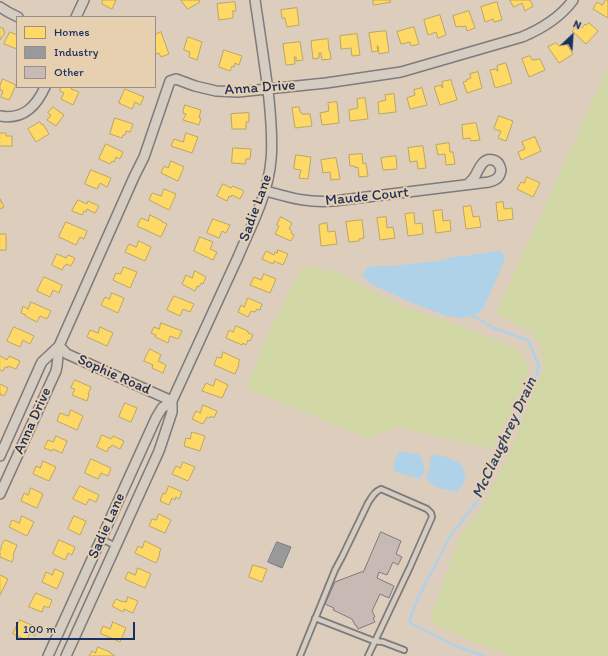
<!DOCTYPE html>
<html>
<head>
<meta charset="utf-8">
<style>
  body { margin:0 }
  #map { position:relative; width:608px; height:656px; overflow:hidden; background:#ddcdbd; font-family:Itim,sans-serif }
  canvas { display:block }
  .legend { position:absolute; left:16px; top:16px; width:140px; height:72px; box-sizing:border-box; background:#e6d0b0; border:1px solid #95908f; margin:0; padding:5px 7px; list-style:none; font-size:12px; color:#1b2f5e }
  .legend li { display:flex; align-items:center; gap:8px; height:20px }
  .legend b { width:20px; border:1px solid #95908f }
  .north { position:absolute; left:552px; top:16px; width:40px; height:40px; -webkit-text-stroke:3px #e6d0b0; paint-order:stroke; rotate:25deg; font-size:11px; font-weight:700; line-height:16px; text-align:center; color:#1b2f5e }
  .north::after { content:''; display:block; margin:auto; width:14px; height:18px; background:#1b2f5e; clip-path:polygon(50% 0,100% 100%,50% 72%,0 100%) }
  .scale { position:absolute; left:16px; top:622px; width:119px; height:18px; box-sizing:border-box; border:2px solid #1b2f5e; border-top:0; padding-left:5px; font-size:12px; line-height:14px; white-space:nowrap; color:#1b2f5e; -webkit-text-stroke:3px #e6d0b0; paint-order:stroke }
</style>
</head>
<body>
<div id="map">
<canvas width="608" height="656"></canvas>
<ul class="legend">
<li><b style="height:11px;background:#ffd966"></b>Homes</li>
<li><b style="height:11px;background:#999"></b>Industry</li>
<li><b style="height:11px;background:#c7bab4"></b>Other</li>
</ul>
<div class="north">N</div>
<div class="scale">100 m</div>
</div>
<script>
const ctx = document.querySelector('canvas').getContext('2d');
ctx.lineJoin = 'round';
function fillPath(path, color) { ctx.fillStyle = color; ctx.fill(path, 'evenodd'); }
function trace(path, color, width, dash) { ctx.strokeStyle = color; ctx.lineWidth = width; ctx.lineCap = dash ? 'butt' : 'round'; ctx.setLineDash(dash || []); ctx.stroke(path); }
function drawText(font, color, halo, rows, align = 'center') {
  ctx.font = font + ' Itim,sans-serif'; ctx.lineWidth = 4; ctx.setLineDash([]); ctx.textBaseline = 'middle'; ctx.strokeStyle = halo; ctx.fillStyle = color; for (const [text, x, y, turn = 0] of rows) {
    ctx.save(); ctx.translate(x, y); ctx.rotate((+turn || 0) * Math.PI / 180); ctx.textAlign = isNaN(turn) ? turn : align; if (halo) ctx.strokeText(text, 0, 0); ctx.fillText(text, 0, 0); ctx.restore();
  }
}
fillPath(new Path2D(`
  M608 67V656H511L481 645 431 623 432 613 460 536 480 510 507 459 544 367 540 344 531 332 496 313Z
  M303 266 337 272 401 306 464 327 512 346 526 358 528 374 493 449 397 427 369 439 246 388 272 325Z`), '#d1d6a5');
fillPath(new Path2D(`
  M501 251 505 257 500 271 483 309 477 314 462 318 446 316 410 302 373 285 362 276 366 268 375 266H391L438 261 457 256H465L489 252Z
  M399 452C405 452 418 452 421 457 423 460 423 466 425 470L422 476 419 479 396 472 393 468C394 461 395 457 399 452Z
  M436 454 450 458 461 464 466 474 463 484 457 492C445 490 433 489 426 478L430 466V458Z`), '#b0d2e9');
const homes = new Path2D(`
  M103 0H116L112 9 102 4Z
  M181 0H199L200 2 188 9Z
  M373 0H390L391 2 374 5Z
  M510 0H530L533 6 525 11 522 3 514 7Z
  M606 0H608V18L593 9 597 2 602 5Z
  M235 2 236 11H232L233 12V18L219 20 217 4Z
  M497 2 502 20 494 22 493 19 485 22 481 7Z
  M297 8 299 25 287 27 285 18H282L281 10Z
  M469 11 475 28 467 31 466 26 462 27 461 26 456 27 453 16Z
  M440 15 446 35 438 38 436 32 428 35 424 20Z
  M589 23 598 31 586 44 572 31 579 25 582 28 585 24 586 25Z
  M0 27 4 29 3 31 5 32 0 40Z
  M414 27 419 44 411 46 410 42 401 44 397 32Z
  M386 31 389 52 379 54 378 46H377L378 51 372 52 369 33Z
  M10 32 17 35 16 37H17V49L4 44Z
  M161 32 169 54 161 57 159 53 155 54V35Z
  M357 34 360 55 352 56 351 48 341 49 340 36Z
  M188 37 202 42 197 60 189 57 190 52 184 50Z
  M328 39 329 51H330L331 59 322 60 321 53H319V58L313 59 311 41Z
  M300 42 303 60 296 61V57H294L295 64 286 65 283 44Z
  M556 43 559 46 562 44 563 45 566 43 573 54 559 63 548 47Z
  M224 50 242 56 239 65 235 63 234 67 232 66 230 71 219 67Z
  M530 56 532 60 540 59 545 70 529 77 522 59Z
  M506 63 512 83 495 88 490 70 496 69 497 71H498L497 66Z
  M478 72 482 88 467 93 463 82 467 81 466 80 471 78 470 74Z
  M3 79 16 85 9 100 1 97 3 91 0 90V86Z
  M451 80 457 100 440 105 434 87 441 85 442 88 443 87 442 82Z
  M61 87H72L71 89 79 92 73 105 61 99 64 93 60 91Z
  M422 88 427 105 410 109 407 98 415 95 414 90Z
  M125 89 144 97 140 105 135 102 132 109 119 103Z
  M394 94 396 112 379 114 378 102 386 100 385 95Z
  M365 98 368 119 350 121 349 110 358 108 357 99Z
  M337 102 339 123 322 125 320 113 329 111 328 103Z
  M185 105 201 110 199 118H201L199 125 183 120 186 114 183 113Z
  M53 107 64 115 56 126 47 120 51 115 48 113Z
  M299 107 300 112H301L302 114H310L312 126 295 128 292 108Z
  M249 113V122H246V129H232L231 114Z
  M499 116 513 121 506 141 498 138 501 131 494 129Z
  M115 118 133 124 130 132 126 131 125 135H123L122 138 110 134Z
  M40 122 42 125 43 124 49 134 36 142 28 129Z
  M476 123 480 140 471 141 470 138 463 139 462 125Z
  M0 133H6V136H12V146H0Z
  M186 133 198 137 192 153 171 146 174 139 183 142Z
  M535 137 541 151 521 160 518 152 525 149 522 142Z
  M449 143 450 152H453L455 164 446 165 445 154 438 155 436 145Z
  M106 144 123 152 120 159 116 157 114 162 112 161 110 164 99 159Z
  M423 146 426 168 418 169 417 161 410 162 408 148Z
  M233 148 251 149 250 159H246L245 164 232 163Z
  M362 154 363 164 366 163 368 176 359 177 358 167 355 168V166H350L349 155Z
  M296 155 311 157 308 179 299 178 301 170 294 169Z
  M396 156 397 169 383 170 381 158Z
  M336 158 340 179 331 180 330 172 323 173 321 160Z
  M171 161 184 167 178 181 161 173 164 166 168 168Z
  M91 170 111 178 107 187 100 183 97 189 85 184Z
  M527 177 540 183 533 197 517 189 521 182 524 183Z
  M223 184 231 188 233 186 244 191 240 199 232 195 231 197 229 196 227 201 217 196Z
  M164 189 176 194 169 210 149 200 152 193 161 196Z
  M0 199 4 207 0 209Z
  M78 200 87 204 88 201 99 206 95 213 87 209 86 212 84 211 82 215 72 211Z
  M503 202 504 209 512 208 513 219 498 221 496 203Z
  M471 206 473 217 479 216 481 227 466 229 463 207Z
  M442 210 443 221 450 220 451 231 436 233 433 211Z
  M414 213 415 224 422 223 423 234 408 236 405 214Z
  M150 215 162 221V222L167 224 161 237 137 226 141 218 148 221Z
  M281 217 292 223 289 229 292 231 291 233 294 235 291 241 275 234 279 226 277 225Z
  M386 217 387 228 393 227 395 238 380 240 377 218Z
  M213 219 230 225 226 233 222 231 219 238 207 233Z
  M362 220 364 238 359 239V241L349 242 346 222Z
  M66 222 87 231 84 239 80 237 76 245 59 237Z
  M327 223 328 232 335 231 337 244 321 246 319 225Z
  M0 234H6V250H0Z
  M200 237 213 242 210 249 217 252 213 260 194 251Z
  M139 241 151 247 145 261 125 252 129 244 136 247Z
  M278 250 288 254 283 265 274 261 273 264 262 259 266 251 274 255 275 252 277 253Z
  M57 254 66 258 68 255 75 258 71 266 66 264 65 266H64L62 270 52 265Z
  M124 267 137 272 130 288 113 280 116 273 120 274Z
  M195 271 206 277 203 284 201 283 199 287 197 286 195 291 182 284 186 275 192 278Z
  M264 274 276 279 270 293 250 285 254 277 261 280Z
  M44 277 62 285 59 293 53 290 50 297 37 291Z
  M112 293 124 298 118 313 101 305 105 297 109 299Z
  M174 296 194 304 190 312 183 309 180 316 167 310Z
  M248 298 262 304 260 310 257 309 255 312 251 311 248 317 238 312 241 305 244 307Z
  M31 302 51 311 47 319 40 316 37 322 25 316 26 315 21 313 23 306 28 309Z
  M161 323 182 331 178 339 170 336 168 343 155 337 156 335 151 333 154 327 159 329Z
  M236 326 248 331V333L253 335 250 341 248 340 246 345 243 343 242 345 226 338 229 330 233 332Z
  M14 327 34 336 30 344 23 340 20 347 7 341Z
  M100 327 113 333 107 346 87 337 90 330 98 333Z
  M150 349 161 355 158 361 166 365 163 373 152 368 153 365 144 361Z
  M223 352 240 360 238 364 239 365 235 374 214 365 217 357 221 358Z
  M0 356 7 360 9 356 20 361 16 369 8 366 7 368 5 367 3 371 0 370Z
  M216 379 228 385 222 398 202 391 206 383 213 386Z
  M75 380 91 387 88 394 89 395 87 401 72 395 75 389 71 388Z
  M0 384 8 388 4 396 0 394V395Z
  M125 403 137 408 131 422 119 417Z
  M203 405 217 411 214 418 211 416 210 418 207 417 203 424 192 419 196 411 200 413Z
  M71 410 83 416 77 430 57 421 60 413 68 416Z
  M192 432 205 436 200 451 184 446 186 438 190 439Z
  M102 435 111 439 113 436 124 441 120 449 112 445 110 448 109 447 107 452 97 447Z
  M56 436 67 441 62 453 53 449 52 451 44 448 48 440 53 442Z
  M91 459 111 468 108 476 101 473 98 479 85 473Z
  M43 461 56 467 49 481 33 474 36 466 40 468Z
  M183 462 195 467 188 481 172 474 176 466 180 468Z
  M80 486 99 495 96 502 89 499 86 505 73 499Z
  M169 486 182 492 179 499 176 497 175 500 172 498 169 505 160 501 163 493 165 494Z
  M31 488 43 494 37 508 21 501 24 493 28 495Z
  M159 514 171 520 165 533 149 526 152 519 156 520Z
  M22 516 34 522 27 536 9 527 12 520 19 523Z
  M74 516 86 521 80 535 68 529Z
  M5 540 17 545 13 555 14 556 12 562 0 557V550L2 548 1 547Z
  M59 540 75 547 72 555 68 553 65 560 53 554Z
  M145 541 161 549 159 553 160 554 156 563 135 553 138 546 142 548Z
  M253 565 267 569 262 582 249 577Z
  M138 568 151 574 145 588 125 579 128 572 135 575Z
  M55 569 64 573 57 589 42 582 46 572 52 575Z
  M0 575 8 579 0 595Z
  M36 593 52 600 49 608 44 606 42 612 29 607Z
  M128 597 138 601 133 613 124 609 123 612 112 606 116 599 123 602 124 601 126 602Z
  M20 620 38 628 35 636 30 633 27 640 13 634Z
  M113 622 126 628 120 642 100 633 103 626 110 629Z
  M98 647 110 652V653L115 656H89L92 651 95 653Z`);
fillPath(homes, '#ffd966');
trace(homes, '#bba664', 1);
const industry = new Path2D(`
  M277 542 291 547 282 568 268 562Z`);
fillPath(industry, '#999');
trace(industry, '#737987', 1);
trace(new Path2D(`
  M471 315 481 320 491 327 528 340 539 366 532 388 480 498 450 536 418 598 409 622 453 645 484 656`), '#b0d2e9', 2.5);
const building = new Path2D(`
  M381 532 401 541 396 554 402 557 398 565 393 562 387 575 379 572 377 578 394 586 389 598 380 594 372 611 375 617 373 618 375 622 358 629 356 625H355L352 619 333 610 334 608 325 604 335 582 361 572H363Z`);
fillPath(building, '#c7bab4');
trace(building, '#7e7b7d', 1);
const service = new Path2D(`
  M101 539 116 546
  M315 618 374 641 383 642 404 650
  M300 656 335 570 342 557 368 503C372 497 374 492 381 489L427 509 431 513 432 517 410 567 368 656`);
const minor = new Path2D(`
  M0 7 8 12 18 17
  M76 17 84 0
  M0 116C23 120 36 107 45 87
  M266 191C291 198 307 203 334 201L489 182C496 180 500 178 501 170 500 165 498 161 493 160 483 157 479 169 475 176 473 179 471 181 468 184
  M59 346 67 354 172 401
  M0 456 40 366 42 362 59 346
  M0 494 56 371 57 366 59 346 134 177 144 157 170 81 176 79 195 86 216 91 238 92 326 83 401 72 522 37C541 29 560 18 573 0
  M48 656 156 418 162 408 172 401
  M66 656 159 451 172 412V401C194 353 216 305 238 257 251 226 268 195 271 160 273 140 271 120 269 99 265 66 260 33 255 0`);
trace(service, '#7e7b7d', 8);
trace(minor, '#7e7b7d', 12);
trace(service, '#d5cdc1', 4.5);
trace(minor, '#d5cdc1', 9);
drawText('15px', '#1b2f5e', '#e6d0b0', [
  ["Anna Drive",260,88,-4],
  ["Maude Court",367,197,-6],
  ["Sadie Lane",256,208,-70],
  ["Sophie Road",114,375,24],
  ["Anna Drive",33,421,-66],
  ["Sadie Lane",107,526,-66]
]);
drawText('italic 16px', '#28406e', '#e6d0b0', [
  ["McClaughrey Drain",505,438,-65]
]);
</script>
</body>
</html>
